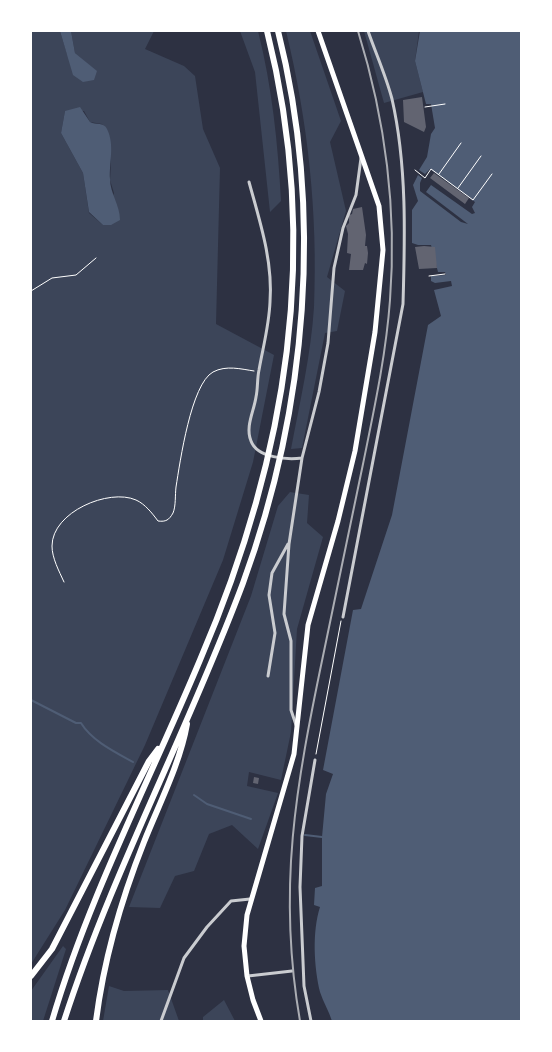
<!DOCTYPE html>
<html>
<head>
<meta charset="utf-8">
<style>
  body { margin:0 }
  #map { position:relative; width:552px; height:1052px; overflow:hidden; background:#2d3142; font-family:Karla,sans-serif }
  canvas { display:block }
  .frame { position:absolute; inset:0; border:32px solid #fff; pointer-events:none }
</style>
</head>
<body>
<div id="map">
<canvas width="552" height="1052"></canvas>
<div class="frame"></div>
</div>
<script>
const ctx = document.querySelector('canvas').getContext('2d');
ctx.lineJoin = 'round';
function fillPath(path, color) { ctx.fillStyle = color; ctx.fill(path, 'evenodd'); }
function trace(path, color, width, dash) { ctx.strokeStyle = color; ctx.lineWidth = width; ctx.lineCap = dash ? 'butt' : 'round'; ctx.setLineDash(dash || []); ctx.stroke(path); }
fillPath(new Path2D(`
  M31 31H60L67 54 97 72 75 53 71 31H154L145 49 184 66 195 76 203 129 220 168 216 324 274 355 253 462 223 560 145 745 65 910 31 964ZM65 111H84L90 122 102 124 109 136 111 163 110 180 114 193 103 225 89 213 83 173 61 133Z
  M240 31H258C272 86 278 144 281 201L270 212 255 72Z
  M286 31H310L341 121 330 142 346 211 327 277 345 291 337 331 325 333 302 448 291 449C300 402 311 354 314 307 318 214 308 121 286 31Z
  M364 31H419L415 61 423 92 384 103Z
  M290 492 309 495 307 523 323 537 297 629 291 732 281 780 249 772 247 786 278 793 258 849 232 825 209 834 194 871 175 876 160 908 129 907 251 596 278 506Z
  M63 946 66 949 43 1021H31V991Z
  M109 986 124 991 168 990 179 1021H103Z
  M224 1000 235 1021H203V1017Z`), '#3c4559');
fillPath(new Path2D(`
  M60 31H71L75 53 97 71 94 80 83 82 73 75Z
  M420 31H521V1021H332C329 1011 323 1002 320 992 314 967 312 932 320 907L314 905 315 888 322 886V837L326 794 333 774 323 770 353 610 361 609 392 515 428 325 441 316 434 290 452 286 451 281 435 283 431 281V276L446 275 445 272H438L431 245H418L412 243V210L418 201 413 185 418 175 422 178 420 183V191L461 222 468 224 426 192 431 185 472 214 475 213 472 207 475 202 430 169 425 174 419 170 427 157 431 134 435 128 431 104H426L415 61Z
  M80 107 90 122C96 125 104 122 107 129 115 145 109 163 110 179 110 193 120 205 120 220L111 225H103L89 212 83 173 61 133 65 111Z`), '#4f5d75');
trace(new Path2D(`
  M31 700 76 723H81C92 741 115 752 133 762
  M194 795 207 804 251 819
  M305 835 322 837`), '#4f5d75', 2);
fillPath(new Path2D(`
  M422 97 426 127 424 132 404 122 403 100Z
  M434 173 469 198 465 204 430 178Z
  M362 207 366 235 365 246H367L368 253 367 264 365 263 363 270H349L351 254 347 253 348 234 346 226 349 223V215L352 214 353 209Z
  M424 246 435 247 437 268 419 269 415 247Z
  M254 777 259 778 258 784 253 783Z`), '#626471');
trace(new Path2D(`
  M425 107 445 104
  M415 170 425 178 431 169 473 200 492 174
  M439 174 461 143
  M458 188 481 156
  M429 276 445 274
  M31 291 52 278 76 275 96 258
  M64 582C59 571 52 558 52 546 52 512 109 488 136 500 145 504 152 513 158 521 166 522 169 520 173 513 176 506 175 495 176 487 180 462 191 384 213 372 226 365 241 369 254 371
  M316 754 341 621`), '#fff', 1);
trace(new Path2D(`
  M249 182C260 222 273 261 270 302 269 326 263 347 259 370 257 379 258 388 256 397 254 411 245 427 251 441 257 458 288 460 302 458L319 392 328 343 334 268 343 228 356 195 361 158
  M343 617 403 304C405 237 407 165 392 99 386 76 376 54 368 31
  M268 676 275 633 269 595 272 573 288 544
  M296 725 291 710V641L284 614 289 544 302 458
  M248 976 292 971
  M161 1021 184 958 207 927 231 901 250 899
  M311 1021 304 986 300 887 302 836 315 760`), '#caccd0', 3);
trace(new Path2D(`
  M261 1021 253 1000 247 976 244 946 247 915 294 754 308 625 338 521 355 451 375 332 383 250 379 206 318 31`), '#fff', 5);
trace(new Path2D(`
  M31 976 52 949 149 761 158 749
  M52 1021C89 896 150 780 200 660 287 457 322 249 267 31
  M64 1021C113 870 188 731 243 583 307 408 324 213 278 31
  M96 1021C104 958 121 900 144 842 159 804 180 764 187 724`), '#fff', 6);
trace(new Path2D(`
  M300 1021C277 889 296 785 323 656 336 592 350 528 363 464 374 410 386 355 390 300 397 209 385 118 358 31`), '#abadb3', 2);
</script>
</body>
</html>
